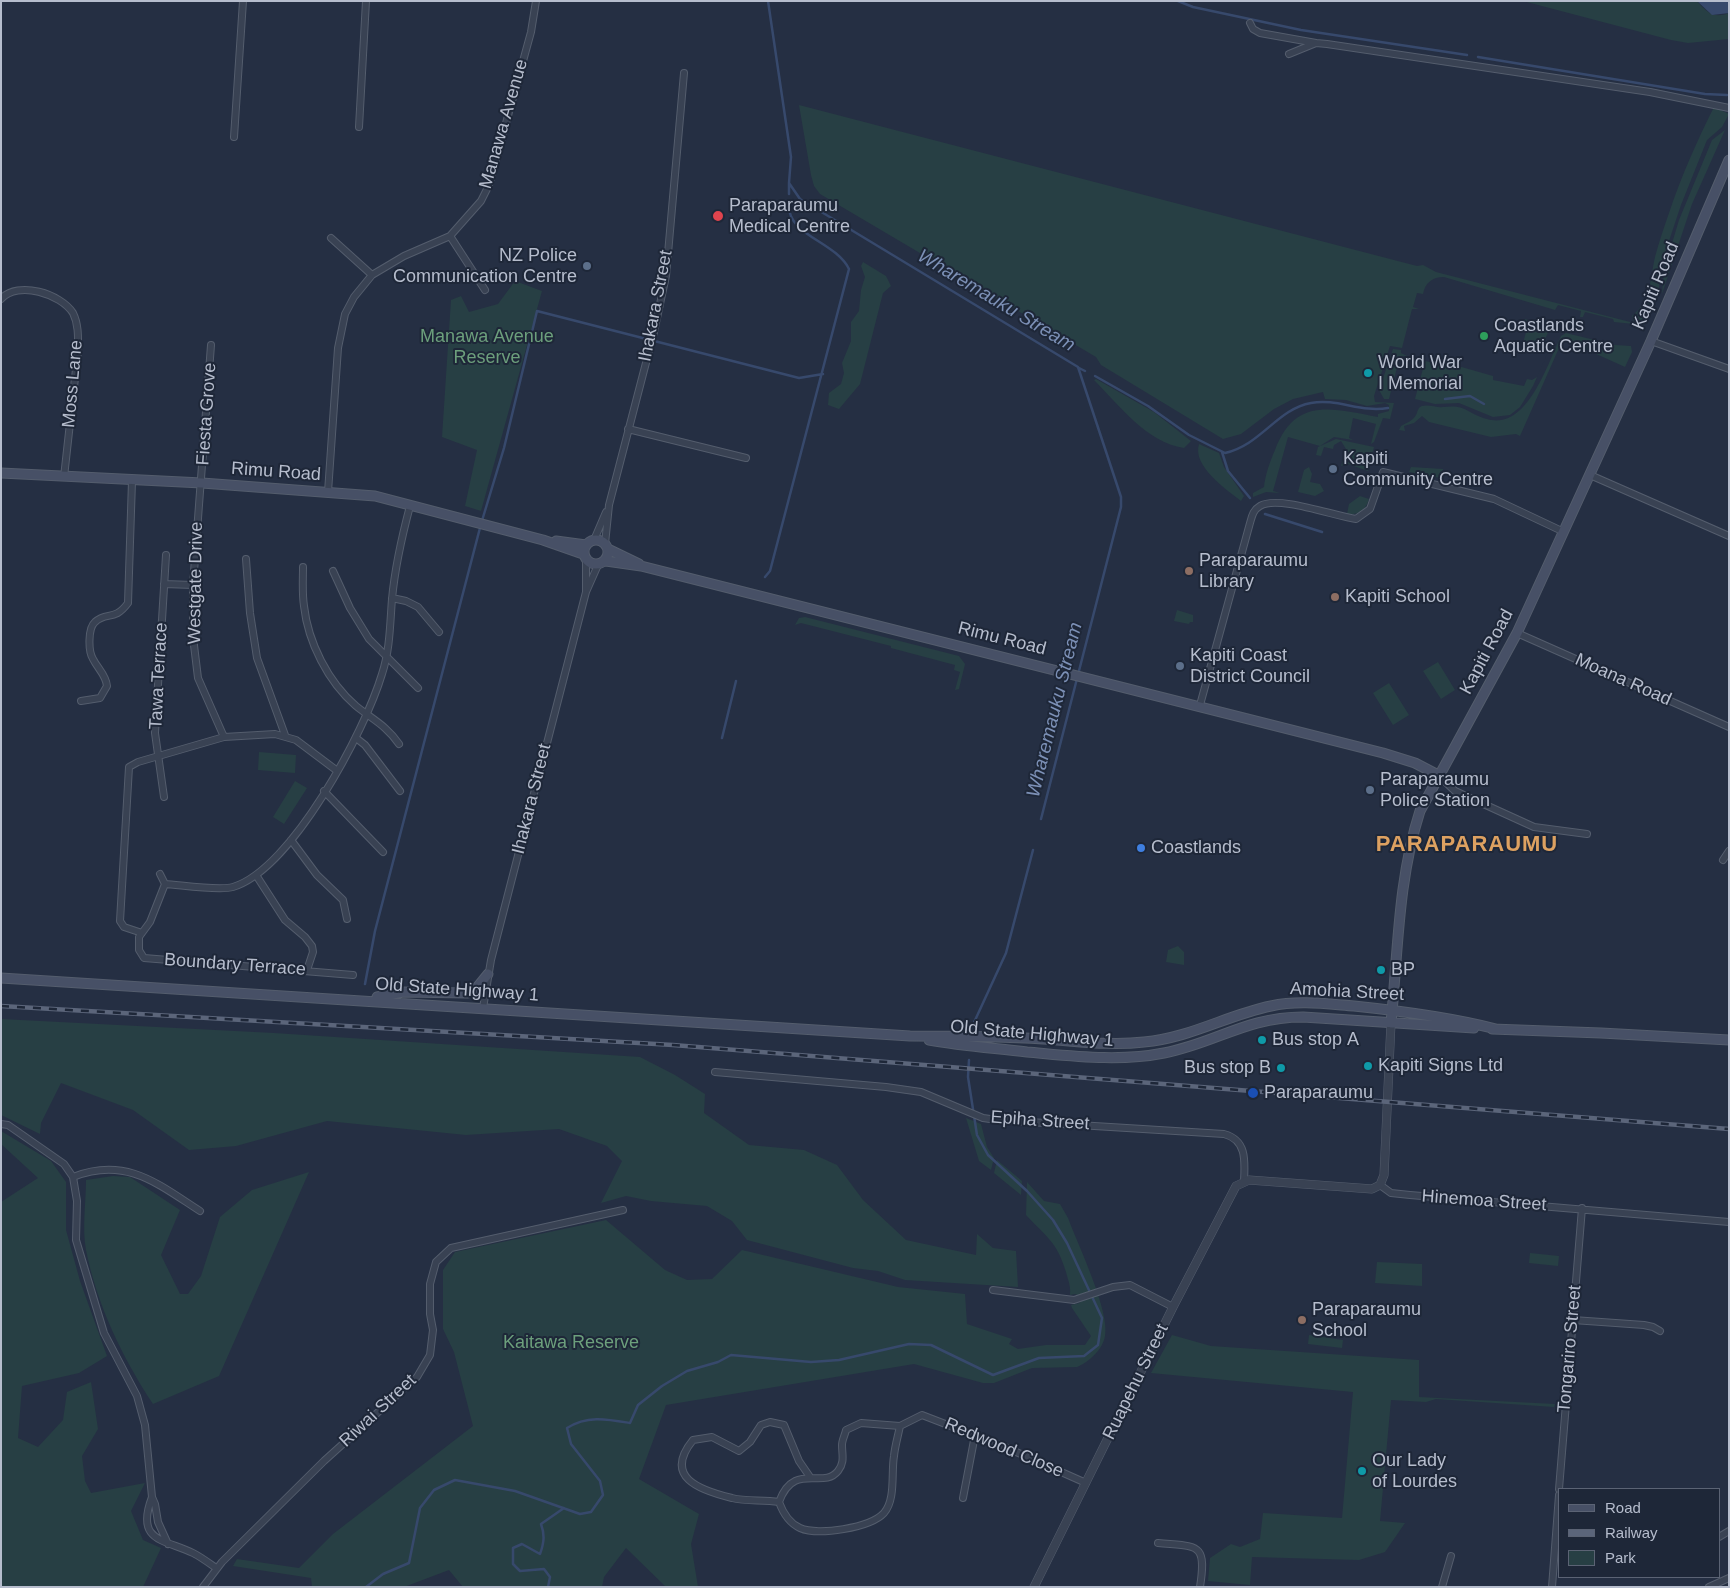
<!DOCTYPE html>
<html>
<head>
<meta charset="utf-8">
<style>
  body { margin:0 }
  #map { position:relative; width:1730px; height:1588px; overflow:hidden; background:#252f43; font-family:Arial,sans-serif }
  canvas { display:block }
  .frame { position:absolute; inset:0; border:2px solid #b6bdcd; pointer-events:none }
  .legend { position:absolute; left:1558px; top:1488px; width:162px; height:90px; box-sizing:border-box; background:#1e2738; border:1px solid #5b6374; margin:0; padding:6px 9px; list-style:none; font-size:15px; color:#b6bdcd }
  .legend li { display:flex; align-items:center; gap:10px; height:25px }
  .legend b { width:25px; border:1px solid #5b6374 }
</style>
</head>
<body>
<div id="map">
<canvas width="1730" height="1588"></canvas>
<div class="frame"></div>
<ul class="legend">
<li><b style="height:6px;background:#475066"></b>Road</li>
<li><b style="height:6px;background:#5b657a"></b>Railway</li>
<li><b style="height:14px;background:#273f44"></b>Park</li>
</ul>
</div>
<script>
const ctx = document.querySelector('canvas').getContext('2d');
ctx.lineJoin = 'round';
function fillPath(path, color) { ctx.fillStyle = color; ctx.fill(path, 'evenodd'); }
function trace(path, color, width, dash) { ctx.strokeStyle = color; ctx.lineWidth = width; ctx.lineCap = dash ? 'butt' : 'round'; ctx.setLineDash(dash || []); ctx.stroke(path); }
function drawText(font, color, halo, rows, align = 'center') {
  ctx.font = font + ' Arial,sans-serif'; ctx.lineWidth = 4; ctx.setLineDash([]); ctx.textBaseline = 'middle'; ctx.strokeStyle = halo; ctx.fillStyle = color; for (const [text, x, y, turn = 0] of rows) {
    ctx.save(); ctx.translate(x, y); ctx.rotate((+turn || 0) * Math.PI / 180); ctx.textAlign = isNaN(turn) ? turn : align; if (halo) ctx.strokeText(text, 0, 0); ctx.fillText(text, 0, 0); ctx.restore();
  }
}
fillPath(new Path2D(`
  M1523 1H1697C1706 12 1714 19 1729 13V39L1688 43 1671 40Z
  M799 105 1417 266 1423 265 1436 272 1634 323 1632 316C1651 301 1650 279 1655 257 1659 242 1664 227 1669 213 1681 177 1697 141 1714 107L1729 114 1722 127 1707 140 1681 205 1664 256 1658 294 1644 325 1614 322 1613 319 1585 312 1583 317H1580L1581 311 1558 305 1555 310 1444 277C1432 277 1425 283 1423 294L1417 293 1413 307 1419 309H1412L1402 348 1390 346 1374 396 1375 402 1394 403 1390 419 1383 418 1374 442 1371 444 1376 424 1353 418 1349 438 1353 440 1334 437 1320 446 1288 437 1273 491 1280 493 1266 492 1253 497V493L1264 487C1265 476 1270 461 1275 450 1295 397 1331 408 1378 417V414L1389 411V405L1385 403 1367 406 1346 400 1325 399 1323 392 1293 399 1274 409 1241 434 1223 439 1101 365 1096 357 820 194 814 186 811 175Z
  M1725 130 1692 204 1662 294 1664 270 1679 220 1712 140Z
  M863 262 886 276 891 286 883 293 860 384 839 409 828 405 829 393 841 384 844 373 842 363 851 341V322L859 311 861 290 865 277 861 266Z
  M515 281 542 291 481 511 465 506 477 450 442 437 451 300 461 296 469 312 498 304Z
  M1525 319 1550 328 1542 346 1523 343 1528 325 1524 324Z
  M1558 330 1533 386 1520 407 1510 415 1493 417 1459 403 1435 404 1415 399 1425 361 1434 363 1435 358 1453 364 1454 360 1459 362 1458 366 1493 376V380L1524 386 1527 379 1532 380 1537 377Z
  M1566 333 1615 345 1631 346 1632 352 1625 367 1563 339 1520 436 1516 434 1491 437 1429 422 1422 416 1414 423 1404 426 1405 431 1399 430 1401 426C1406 423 1413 421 1416 415 1418 412 1417 408 1422 406 1428 404 1437 408 1444 407 1466 404 1468 414 1487 419 1527 431 1547 365 1561 336Z
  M1393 349 1401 350V353L1407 356H1400L1389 399H1384L1379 390Z
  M1096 379 1154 412 1191 441 1184 448C1146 442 1120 406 1094 380Z
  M1336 439 1374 447 1368 471 1348 464 1341 466 1346 449 1341 441 1334 445 1333 449 1324 447 1321 456 1316 455 1318 447Z
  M1199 444 1219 453 1224 467 1244 496 1241 501C1226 489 1192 466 1199 444Z
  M1309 467 1312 474 1310 482 1320 484 1324 491 1315 496 1298 492 1304 470Z
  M1411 467 1443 469V470L1441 478 1409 472Z
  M1360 496 1369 499C1366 510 1359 515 1347 514L1349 504Z
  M1177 610 1193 615V622H1190L1189 624 1174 621Z
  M805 617 959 656 965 664 959 689 955 690 960 672 954 670 955 665 891 648V646L801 623 795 625 799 618Z
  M1438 662 1455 690 1441 699 1423 671Z
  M1389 683 1409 715 1393 725 1373 693Z
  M259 752 296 755 295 773 258 770Z
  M295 781 307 788 284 824 273 817Z
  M1178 946 1184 952V965L1166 962 1168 950Z
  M1 1019 274 1033 640 1057 675 1075 705 1094 704 1113 749 1145 804 1150 837 1165 863 1200 906 1240 976 1255 977 1234 993 1248 1016 1251 1018 1287 905 1280 878 1271 853 1268 747 1240 732 1221 707 1206 651 1201 626 1196 601 1203 622 1161 607 1146 559 1129 466 1135 327 1121 236 1146 189 1150 133 1110 61 1083 41 1123 40 1134 1 1115Z
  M966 1118 981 1124 987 1147 994 1158 991 1170 979 1161Z
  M1 1131 51 1161 66 1182V1230L80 1281 107 1356 79 1373 22 1386 18 1438 38 1447 63 1420 67 1392 91 1382 98 1429 82 1456 85 1481 91 1493 145 1483 131 1511 143 1540 161 1548 143 1587H1V1202L38 1178 1 1144Z
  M997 1160 1022 1181 1021 1195 994 1173Z
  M309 1172 219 1376 153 1404C122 1357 97 1305 86 1250 82 1228 86 1202 86 1180L113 1176 130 1177 180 1210 161 1255 180 1294H188L201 1276 220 1217 252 1190Z
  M1027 1182 1044 1201 1060 1204 1068 1218C1078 1245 1110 1311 1105 1336 1103 1349 1089 1362 1077 1367L1032 1368 994 1383H983L914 1364 666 1405 639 1479 699 1514 691 1544 698 1587H666L626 1548 604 1577 602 1587H463L449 1570 404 1587H312L311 1578 233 1566 237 1559 299 1568 333 1534 473 1426 454 1352 443 1329V1270L455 1252 606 1220 665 1270 687 1280 712 1279 742 1250 898 1287 965 1294 967 1324 1012 1339 1009 1344 1018 1349 1046 1345H1085L1091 1336 1072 1308 1071 1305 1080 1303 1076 1294 1070 1295C1071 1286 1068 1280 1066 1272 1056 1240 1047 1238 1026 1215Z
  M1530 1253 1559 1256 1558 1266 1529 1263Z
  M1377 1262 1422 1264V1286L1375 1283Z
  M1172 1335 1211 1346 1419 1360V1397L1555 1404 1554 1407 1436 1399 1426 1402 1391 1400 1380 1521 1405 1523 1385 1552 1359 1560 1252 1557 1250 1585 1208 1581 1210 1558 1231 1544 1240 1547 1260 1539 1263 1513 1342 1518 1353 1392 1151 1373Z
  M1309 1335 1343 1340 1342 1348 1308 1344Z`), '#273f44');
fillPath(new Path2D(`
  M1697 1H1729V13L1712 15Z`), '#37496c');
trace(new Path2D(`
  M768 1 791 157 789 183 800 199 1078 367 1121 497V507L1041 819
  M1178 1 1193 7 1301 30 1467 55
  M1478 57 1705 94 1727 95
  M789 194V183
  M1079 368 1085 371
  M1095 376 1148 406 1189 435 1225 453C1261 445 1277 409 1311 403 1337 398 1361 413 1388 408
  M1445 399 1470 396 1484 404
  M1222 452 1228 471 1250 498
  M1265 514 1322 532
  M765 577 770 571 849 269C836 242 788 235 789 206
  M722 738 736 681
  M365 984 375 931 481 524 504 448 537 311 799 378 823 374
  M971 1029 1006 953 1033 850
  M366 1587 383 1574 409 1563 420 1508 434 1490 455 1480 515 1491 580 1514 591 1512 603 1495 600 1481 571 1444 567 1428C587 1415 607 1419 630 1423L638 1405 662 1386 687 1371 718 1362 731 1355 811 1362 839 1360 909 1344 931 1345 993 1375 1039 1358 1084 1356 1098 1345 1102 1318 1067 1243 1053 1220 1027 1191 988 1155 977 1135 968 1077 969 1060
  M548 1587 550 1577 544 1569 520 1571 513 1564V1548L522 1544 540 1554C544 1543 545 1535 541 1524L564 1508`), '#37496c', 2.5);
const minor = new Path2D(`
  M1250 23 1253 29 1260 33 1316 43
  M1289 54 1316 43 1327 44 1650 92 1729 108
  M359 127 366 1
  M234 137 243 1
  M450 236 485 290
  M331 238 372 275
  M1 299C18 280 61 294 73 313 79 325 78 339 78 351L64 477
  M1651 341 1729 369
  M211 345 193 585V637L198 678 224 737
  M628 429 746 458
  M1590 475 1729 536
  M328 492 338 348 345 314 354 297 372 275 404 256 450 236 481 201 489 185 531 32 536 1
  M594 540 606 512
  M605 544 609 505 654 332 666 276 684 73
  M246 559 250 613 257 658 285 735
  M586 560V591
  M303 567C303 580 302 593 304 606 308 642 328 682 356 706 372 719 387 726 399 744
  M333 571 350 608 369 639 418 688
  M164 584 193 585
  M392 598 406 601 418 607 439 632
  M1517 633 1729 727
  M81 701 100 698 107 686C106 675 98 669 93 659 88 651 88 628 95 622 107 611 114 622 128 603L132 481
  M1200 705 1250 523C1252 516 1253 510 1260 506 1278 495 1334 516 1356 519L1370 509 1383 472 1494 499 1564 532
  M356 738 365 745 400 791
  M1438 775 1455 791 1534 827 1587 834
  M324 791 383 852
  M164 797 155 733 166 555
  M291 840 317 875 343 900 347 919
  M1723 860 1729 851
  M160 874 165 884C181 885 219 891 233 887 292 869 365 731 382 674 390 650 390 624 392 599 395 567 402 536 410 506
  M256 875 285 920 305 937 312 946 313 952 307 970
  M165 884 150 922 139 937V950L144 958 353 975
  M142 933 124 927 120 921 129 767 138 762 224 737 275 734 296 740 336 770
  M483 1008 491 960 586 592 598 565
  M715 1072 886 1087 921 1092 983 1118 997 1120 1224 1134C1247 1140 1245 1161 1244 1181
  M1 1124 8 1125 64 1164 73 1177 77 1201 76 1240 104 1333 137 1396 145 1425 152 1497
  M73 1177C126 1156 158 1184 200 1211
  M1380 1185 1391 1193 1410 1195 1729 1222
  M993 1290 1074 1300 1113 1287 1130 1285 1173 1307
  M1573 1320 1644 1325 1653 1327 1660 1331
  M900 1426C898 1436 895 1446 894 1456 891 1473 896 1499 884 1513 870 1528 818 1536 800 1528 789 1523 783 1513 779 1502 794 1461 823 1490 838 1471 845 1462 842 1455 842 1445 842 1440 845 1435 846 1430L861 1423 900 1426 922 1415 1005 1447 1086 1483
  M1559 1489 1582 1208
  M963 1498 975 1435
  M779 1502C763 1499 747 1502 732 1498 699 1490 663 1477 693 1440L712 1437 739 1451 750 1442 761 1425 770 1422 784 1425 799 1461 810 1477
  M1719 1537 1729 1531
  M1158 1543C1198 1547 1207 1542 1200 1587
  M168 1544 158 1522 155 1504 152 1497C135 1542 164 1539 193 1553 201 1557 209 1563 216 1568
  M203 1587 222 1562 324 1461 417 1377 430 1355 433 1330 430 1314V1284L436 1262 451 1248 623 1210
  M1442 1587 1451 1556
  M1552 1587 1559 1495
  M1709 1587 1729 1578`);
const tertiary = new Path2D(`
  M1034 1587 1173 1307 1236 1186 1249 1180 1372 1189 1380 1185 1384 1175 1391 1023`);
const secondary = new Path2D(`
  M1 473 202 483 375 496 543 540 583 554
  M584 552a12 12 0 1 1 24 0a12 12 0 1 1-24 0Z
  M556 541 586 545
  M608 549 639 564
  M606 561 641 566 1383 753 1415 763 1438 775
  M1 978 910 1036C954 1036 998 1036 1043 1039 1077 1041 1110 1046 1144 1042 1190 1038 1227 1015 1271 1006 1298 1000 1327 1004 1354 1006 1402 1011 1449 1017 1496 1029
  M377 997 403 992 468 993 475 990 488 974
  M1391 1023C1398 952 1398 879 1420 811L1517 633 1651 341 1729 160
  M1492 1029 1601 1033 1729 1040
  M929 1040C962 1046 994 1048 1027 1052 1073 1056 1119 1062 1164 1053 1216 1043 1246 1017 1303 1017L1474 1028`);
trace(minor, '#545d6d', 8);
trace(tertiary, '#545d6d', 9);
trace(secondary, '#545d6d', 11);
trace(minor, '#394253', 6);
trace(tertiary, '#394253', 8);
trace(secondary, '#475066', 9);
const rail = new Path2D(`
  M1 1006 673 1045 1729 1129`);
trace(rail, '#5b657a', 4.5);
trace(rail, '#1e2738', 2.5, [8]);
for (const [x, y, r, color] of [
  [718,216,6,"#e0444e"],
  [587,266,5,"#5c6f8a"],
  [1484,336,5,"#2e9e5b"],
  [1368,373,5,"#0f9aa8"],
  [1333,469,5,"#5c6f8a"],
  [1189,571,5,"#8d6e63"],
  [1335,597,5,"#8d6e63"],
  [1180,666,5,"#5c6f8a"],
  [1370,790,5,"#5c6f8a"],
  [1141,848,5,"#3f7fe0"],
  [1381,970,5,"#0f9aa8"],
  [1262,1040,5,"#0f9aa8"],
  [1368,1066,5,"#0f9aa8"],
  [1281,1068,5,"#0f9aa8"],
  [1253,1093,6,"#1a4fb4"],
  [1302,1320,5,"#8d6e63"],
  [1362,1471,5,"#0f9aa8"]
]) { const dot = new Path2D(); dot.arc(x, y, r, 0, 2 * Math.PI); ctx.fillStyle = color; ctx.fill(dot); trace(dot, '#1e2738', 2); }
drawText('18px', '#b6bdcd', '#1e2738', [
  ["Manawa Avenue",504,124,-74],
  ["Kapiti Road",1656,286,-67],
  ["Ihakara Street",656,306,-79],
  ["Moss Lane",73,384,-85],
  ["Fiesta Grove",207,414,-86],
  ["Rimu Road",276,472,4],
  ["Westgate Drive",196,583,-89],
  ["Rimu Road",1002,639,14],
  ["Kapiti Road",1487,652,-62],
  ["Tawa Terrace",159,676,-87],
  ["Moana Road",1623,680,24],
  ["Ihakara Street",532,799,-76],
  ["Boundary Terrace",235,965,4],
  ["Old State Highway 1",457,990,4],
  ["Amohia Street",1347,992,3],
  ["Old State Highway 1",1032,1034,5],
  ["Epiha Street",1040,1121,4],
  ["Hinemoa Street",1484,1201,4],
  ["Tongariro Street",1570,1349,-85],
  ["Ruapehu Street",1136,1382,-64],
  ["Riwai Street",378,1411,-43],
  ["Redwood Close",1004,1448,23]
]);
drawText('18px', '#b6bdcd', '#1e2738', [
  ["Paraparaumu",729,206],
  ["Medical Centre",729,227],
  ["NZ Police",577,256,"right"],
  ["Communication Centre",577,277,"right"],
  ["Coastlands",1494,326],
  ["Aquatic Centre",1494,347],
  ["World War",1378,363],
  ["I Memorial",1378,384],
  ["Kapiti",1343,459],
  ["Community Centre",1343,480],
  ["Paraparaumu",1199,561],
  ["Library",1199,582],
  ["Kapiti School",1345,597],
  ["Kapiti Coast",1190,656],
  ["District Council",1190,677],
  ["Paraparaumu",1380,780],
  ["Police Station",1380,801],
  ["Coastlands",1151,848],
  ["BP",1391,970],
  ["Bus stop A",1272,1040],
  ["Kapiti Signs Ltd",1378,1066],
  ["Bus stop B",1271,1068,"right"],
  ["Paraparaumu",1264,1093],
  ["Paraparaumu",1312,1310],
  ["School",1312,1331],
  ["Our Lady",1372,1461],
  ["of Lourdes",1372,1482]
], 'left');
drawText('18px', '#6c9f7c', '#1e2738', [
  ["Manawa Avenue",487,337],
  ["Reserve",487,358],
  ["Kaitawa Reserve",571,1343]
]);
drawText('italic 19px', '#7c90b6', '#1e2738', [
  ["Wharemauku Stream",996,301,31],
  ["Wharemauku Stream",1055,710,-76]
]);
ctx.letterSpacing = '1px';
drawText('bold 22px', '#dda161', '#1e2738', [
  ["PARAPARAUMU",1467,845]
]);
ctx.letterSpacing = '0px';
</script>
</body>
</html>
